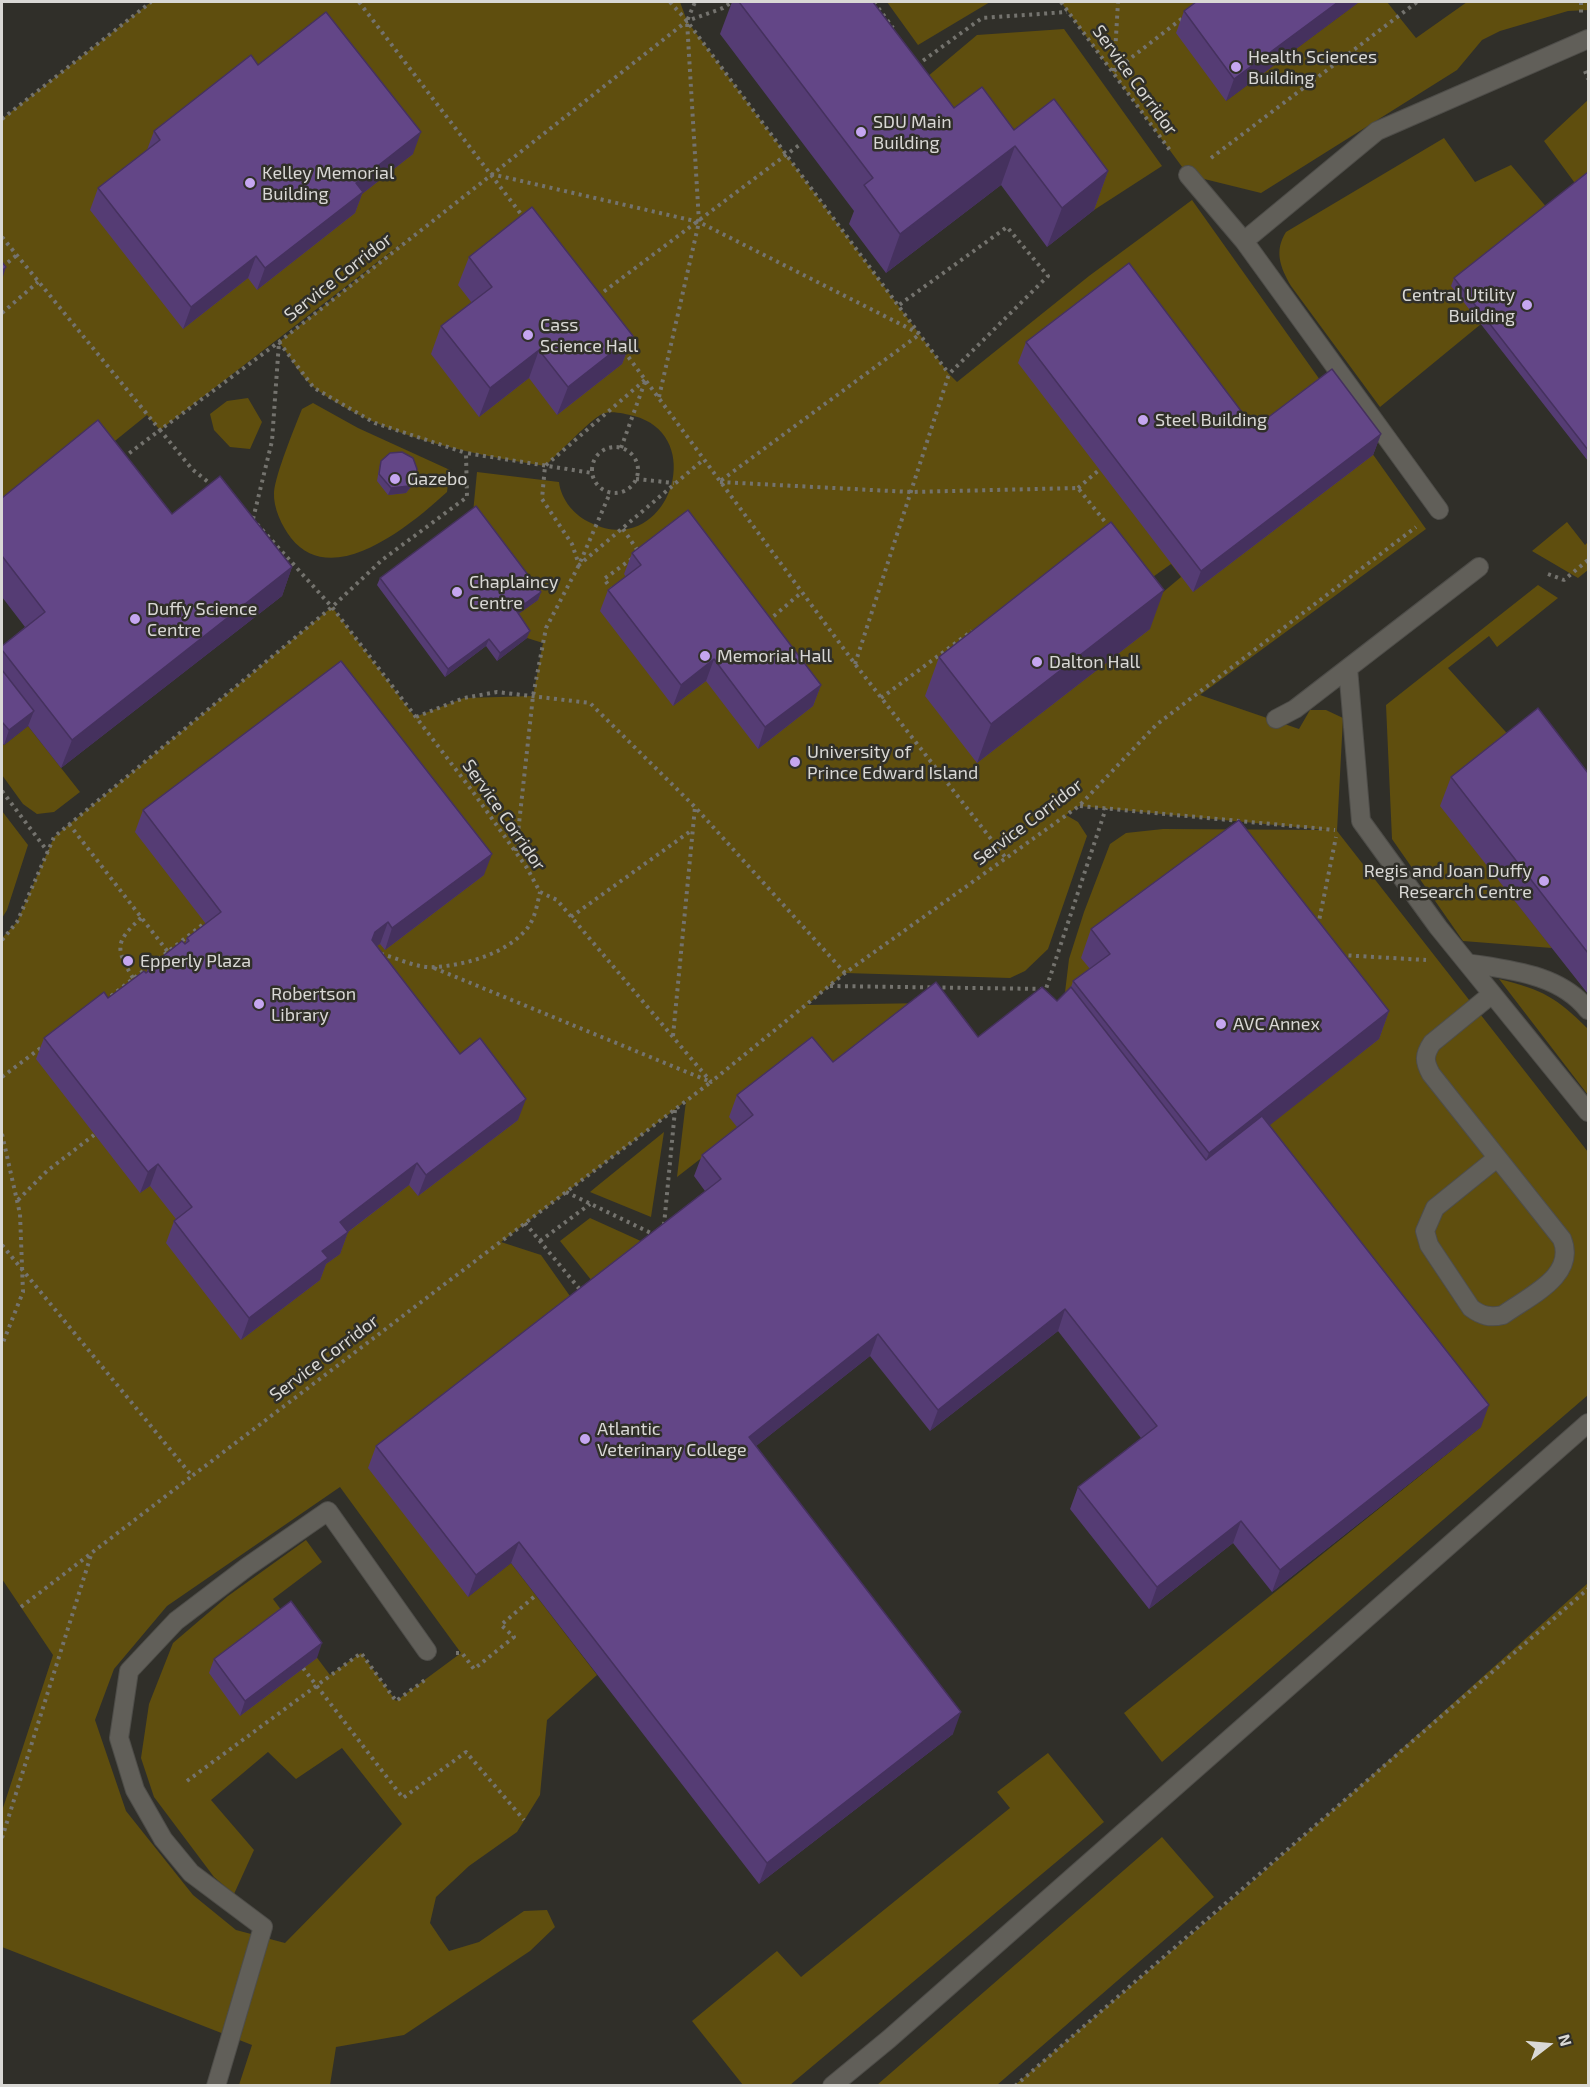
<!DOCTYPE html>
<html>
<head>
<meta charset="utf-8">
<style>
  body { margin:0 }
  #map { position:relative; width:1590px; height:2087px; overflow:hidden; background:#302f29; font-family:"Exo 2",sans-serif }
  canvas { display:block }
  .frame { position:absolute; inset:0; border:3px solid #d9d8d5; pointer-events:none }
  .north { position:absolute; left:1518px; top:2015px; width:60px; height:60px; -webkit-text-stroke:4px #302f29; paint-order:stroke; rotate:74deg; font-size:16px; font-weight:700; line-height:24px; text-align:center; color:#d9d8d5 }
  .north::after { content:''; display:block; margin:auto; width:21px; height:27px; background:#d9d8d5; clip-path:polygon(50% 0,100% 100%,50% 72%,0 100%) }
</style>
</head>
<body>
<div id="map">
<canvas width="1590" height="2087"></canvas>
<div class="frame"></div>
<div class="north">N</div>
</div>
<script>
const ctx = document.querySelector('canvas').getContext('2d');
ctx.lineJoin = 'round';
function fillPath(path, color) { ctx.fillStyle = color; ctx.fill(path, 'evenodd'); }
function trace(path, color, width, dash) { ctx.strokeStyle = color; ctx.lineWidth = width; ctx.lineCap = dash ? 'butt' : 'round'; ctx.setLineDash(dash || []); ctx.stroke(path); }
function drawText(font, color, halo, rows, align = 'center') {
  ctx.font = font + ' "Exo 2",sans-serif'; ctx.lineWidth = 5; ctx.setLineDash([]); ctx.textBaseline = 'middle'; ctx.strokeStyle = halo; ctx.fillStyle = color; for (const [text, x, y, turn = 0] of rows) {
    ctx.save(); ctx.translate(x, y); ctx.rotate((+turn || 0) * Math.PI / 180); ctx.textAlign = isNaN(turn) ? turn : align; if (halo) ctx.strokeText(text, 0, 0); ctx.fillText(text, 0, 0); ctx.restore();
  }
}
fillPath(new Path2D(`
  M151 2H680L687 21 949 374 957 382 1089 276 1192 200 1426 529 1200 695 1299 729 1310 710H1326L1343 718 1337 831 1588 1152V1395L1162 1762 1124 1713 1481 1427 1100 982 1063 1009 1069 959 1084 912 1110 844 1126 833 1163 829 1327 830 1079 806 1066 815 1078 822 1087 836 1048 949 1025 971 1010 978 845 973 807 1005 928 1003 825 1084 730 1117 739 1129 677 1177 686 1101 501 1242 541 1255 577 1306 468 1597 511 1563 597 1675 547 1720 540 1795 517 1832 469 1866 436 1897 430 1923 449 1951 479 1942 524 1911 547 1910 555 1927 530 1951 404 2035 336 2047 330 2085H239L252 2045 2 1947V1811L53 1655 2 1579V938L17 922 54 837 332 607 415 717 464 698 533 696 543 643 527 638 473 513 477 472 559 482C561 500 575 516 591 523 667 560 710 436 634 416 625 414 611 410 602 414 590 420 557 455 545 466 466 453 382 437 316 389 301 378 290 356 279 342L419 230 160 430 147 415 95 457 2 518V119ZM1171 564 1181 577 1162 593 1150 579ZM340 1487 461 1653 396 1701 361 1653 330 1675 273 1599 322 1562 306 1540 228 1596 173 1643 149 1704 141 1758 154 1797 214 1877 234 1894 254 1850 211 1800 268 1752 296 1779 342 1748 402 1824 285 1943 236 1930 193 1895 126 1811 95 1720 114 1669 167 1606Z
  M887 2H990L918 45Z
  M1061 2H1218L1226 101 1359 2H1387L1416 38 1467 2H1588V10L1568 11 1500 31 1482 40 1457 70 1261 193 1188 175Z
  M1064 29 1162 166 1094 210 1040 139 902 98 977 35Z
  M1588 100V177L1577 186 1544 141Z
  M1444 138 1475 182 1511 165 1548 209 1481 324 1380 407 1291 286C1280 267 1274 251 1286 232Z
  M248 398 262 422 250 449 230 447 214 430 210 414 227 401Z
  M313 403 358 428 450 470 447 492C412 524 333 591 291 538 282 526 273 508 274 492 276 473 294 429 302 409Z
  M1567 522 1585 545 1588 542V570L1578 578 1532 551Z
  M1538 585 1558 598 1497 647 1489 636 1448 668 1514 741 1441 806 1552 948 1463 941 1392 839 1386 705Z
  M28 726 80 792 54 812 37 814 23 804 2 775V743L4 745Z
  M2 811 28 845 7 910 2 918Z
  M1499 979C1543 990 1556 997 1588 1029V1095Z
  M664 1132 651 1217 590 1192 596 1187Z
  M590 1218 643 1242 592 1281 560 1241Z
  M1588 1583V2085H1015L1234 1898Z
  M1048 1753 1104 1822 790 2085H743L692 2021 777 1951 801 1977 1010 1808 997 1792Z
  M1162 1837 1214 1897 997 2085H877Z`), '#5f4e0e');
const minor = new Path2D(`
  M1188 175 1244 241
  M1439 510 1244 241 1377 131 1588 39
  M1348 668 1361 821 1438 927 1588 1112
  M1276 719 1295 709 1479 567
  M1467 963C1510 970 1560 974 1588 1010
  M1492 994 1432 1043C1424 1055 1424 1061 1431 1074L1562 1239C1577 1276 1529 1296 1503 1315 1490 1318 1482 1316 1471 1308L1429 1245 1425 1231 1435 1208 1497 1158
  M216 2086 263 1927 191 1873 163 1839 135 1790 119 1738 129 1671 176 1621 247 1567 328 1511 427 1651
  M832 2086 889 2039 1588 1423`);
trace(minor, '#4e4d49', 20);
trace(new Path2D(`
  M359 2 524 218
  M670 2 687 21 949 374
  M874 2 893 28
  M1061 2 1172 153
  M1581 2V13
  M917 65 982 18 1067 12
  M1114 71 1184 17
  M1114 71 1118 2
  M1585 71 1588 79
  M2 119 151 2
  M1211 158 1417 2
  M491 174 699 222 920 334 719 482
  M2 237 160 430 123 458
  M2 267 17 255
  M598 296 802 143
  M2 313 38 282
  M279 342 314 388 375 423 466 453
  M624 351 855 664 1005 857
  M659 397 699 222 687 21 695 2
  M592 470a23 23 0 1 1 46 0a23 23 0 1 1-46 0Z
  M621 448 646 379 545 466 542 499 572 544 579 565 703 460
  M636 479 674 483
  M720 482 910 492 1078 488 1110 528
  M213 486 192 469 160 430 279 342 687 21 723 8 732 2
  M1078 488 1099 470
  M253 519 272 441 279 342
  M257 524 332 607 473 792 527 868 540 892 557 900 711 1082 845 973 1079 806 1156 725 1416 527
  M623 529 638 551
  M1548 574 1564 580 1588 560
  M612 590 604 579 633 558
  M768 621 802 592
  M855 664 949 374 1048 276 1007 227 899 305
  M881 698 972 631
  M416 717 464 698 497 692 590 703 695 807 845 973
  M2 791 48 852
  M1080 806 1335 830
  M69 824 168 952
  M516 851 533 696 546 628 579 565 610 493
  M571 917 692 830
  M1318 926 1336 837
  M2 940 17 922 54 837 332 607 382 560 467 497 466 453 592 473
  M381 954C397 958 419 969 435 967 466 965 504 954 525 931 535 920 537 905 540 892
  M1341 955 1426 960
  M434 968 711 1082
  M133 978C115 948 115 942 141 918
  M830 986 1046 989 1106 808
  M111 996 206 922
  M673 1036 695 807
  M2 1077 42 1047
  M2 1134 20 1214 23 1292 2 1345
  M566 1192 655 1235
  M18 1200 47 1171 94 1135
  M525 1223 582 1292
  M664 1225 675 1110
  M540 1241 590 1204
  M2 1245 192 1476 711 1082
  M21 1607 192 1476
  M456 1653H462L474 1669 514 1637 501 1625 535 1596
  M303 1668 403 1798 466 1752 524 1820
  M187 1781 361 1653 396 1701 425 1680
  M2 1838 92 1552
  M1015 2086 1588 1589`), '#74736e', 4, [3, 4.5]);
trace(minor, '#615f59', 18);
fillPath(new Path2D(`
  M732 2H873L954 108 1014 130 1108 171 1094 210 1047 247 1001 185 886 273 849 224 854 211 720 34Z
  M1196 2H1359L1226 101 1176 33 1184 11Z
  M258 65 413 154 362 194 355 213 257 290 248 278 183 329 90 210 98 188 147 150 154 131Z
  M1588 172V461L1451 286 1454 278Z
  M469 257 633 336 622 364 557 415 529 378 479 417 431 354 441 326 472 303 458 285Z
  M1026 342 1254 428 1381 434 1373 455 1193 592 1018 363Z
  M381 461 414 483 406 493 388 495 377 481 379 469Z
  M2 498 172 514 292 567 282 596 61 768 28 726 4 745 2 743V646L25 627 2 597Z
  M632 553 821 685 813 706 758 749 706 681 673 706 600 611 608 590 626 577 624 574Z
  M380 578 541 592 538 600 518 614 527 638 497 661 486 646 445 677 377 585Z
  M1150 629 977 763 925 696 939 657Z
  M1588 773V994L1440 806 1451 777Z
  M143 810 484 875 385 950 380 944 377 946 460 1054 518 1120 418 1196 409 1185 348 1232 340 1254 326 1264 320 1280 241 1340 166 1243 174 1221 176 1219 150 1186 140 1193 36 1059 44 1038 108 998 146 973 148 968 185 944 187 938 206 924 135 832Z
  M1091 929 1389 1011 1379 1039 1269 1125 1481 1427 1272 1592 1233 1543 1149 1609 1070 1509 1078 1487 1141 1438 1058 1331 930 1431 870 1356 756 1446 953 1734 759 1884 511 1563 468 1597 368 1468 376 1446 705 1191 694 1176 702 1155 737 1127 729 1117 737 1095 833 1062 978 1037 1057 1001 1071 987 1073 981 1090 969 1081 958Z
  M317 1658 240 1716 209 1673 214 1659Z`), '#553c74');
fillPath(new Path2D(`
  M1338 2H1359L1226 101 1234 79Z
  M421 132 413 154 362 194 355 213 257 290 265 268 356 183Z
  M1015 146 1001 185 886 273 900 234Z
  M1108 171 1094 210 1047 247 1062 208Z
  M256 256 248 278 183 329 191 307Z
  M6 267 2 280V271Z
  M633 336 622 364 557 415 568 387Z
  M539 350 529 378 479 417 490 388Z
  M1381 434 1373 455 1193 592 1201 571Z
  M416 476 414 483 406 493 388 495 391 488Z
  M292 567 282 596 61 768 72 740Z
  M1164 590 1150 629 977 763 991 724Z
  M541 592 538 600 513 618 516 610Z
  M530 631 527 638 497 661 500 653Z
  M489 639 486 646 445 677 448 669Z
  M714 659 706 681 673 706 681 685Z
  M821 685 813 706 758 749 765 727Z
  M34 711 28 726 4 745 9 730Z
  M492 854 484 875 385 950 392 928Z
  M388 922 380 944 367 953 375 932Z
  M1389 1011 1379 1039 1198 1182 1209 1153Z
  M526 1099 518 1120 418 1196 426 1175Z
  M417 1163 409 1185 332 1244 340 1222Z
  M158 1164 150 1186 140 1193 148 1172Z
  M348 1232 340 1254 326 1264 320 1280 241 1340 249 1318 322 1251Z
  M1065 1309 1058 1331 930 1431 938 1410Z
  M878 1334 870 1356 741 1458 749 1437Z
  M1489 1405 1481 1427 1272 1592 1280 1570Z
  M1241 1521 1233 1543 1149 1609 1157 1587Z
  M519 1542 511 1563 468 1597 476 1575Z
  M322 1643 317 1658 240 1716 245 1701Z
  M961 1712 953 1734 759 1884 767 1863Z`), '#45315e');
const building = new Path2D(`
  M739 2H873L954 108 982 87 1014 130 1054 99 1108 171 1062 208 1015 146 900 234 864 185 873 178Z
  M1196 2H1338L1234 79 1184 11Z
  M326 12 421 132 356 183 363 192 265 268 256 256 191 307 98 188 160 140 154 131 251 55 258 65Z
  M1588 172V450L1454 278Z
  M532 207 633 336 568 387 539 350 490 388 441 326 492 287 469 257Z
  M2 262 6 267 2 271Z
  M1129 263 1254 428 1332 369 1381 434 1201 571 1026 342Z
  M98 420 172 514 220 476 292 567 72 740 2 650V646L45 612 2 556V498Z
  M402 452 413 458 417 469 416 476 409 486 391 488 379 474 381 461 390 453Z
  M476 506 541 592 516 610 530 631 500 653 489 639 448 669 380 578Z
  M688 510 821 685 765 727 714 659 681 685 608 590 641 565 632 553Z
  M1111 522 1164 590 991 724 939 657Z
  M341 661 492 854 392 928 388 922 375 932 372 940 460 1054 480 1038 526 1099 426 1175 417 1163 340 1222 348 1232 322 1251 328 1258 249 1318 174 1221 192 1207 158 1164 148 1172 44 1038 104 992 108 998 144 971 146 973 150 970 148 968 182 941 185 944 189 941 187 938 221 912 143 810Z
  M2 670 34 711 9 730 2 722Z
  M1538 708 1588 773V953L1451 777Z
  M1239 820 1389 1011 1209 1153 1073 981 1110 954 1091 929Z
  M936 982 978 1037 1042 987 1057 1001 1071 987 1206 1160 1262 1116 1489 1405 1280 1570 1241 1521 1157 1587 1078 1487 1157 1426 1065 1309 938 1410 878 1334 749 1437 961 1712 767 1863 519 1542 476 1575 376 1446 721 1179 702 1155 753 1115 737 1095 812 1037 833 1062Z
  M291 1601 322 1643 245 1701 214 1659Z`);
fillPath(building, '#634687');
trace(building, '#45315e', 1.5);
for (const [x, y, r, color] of [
  [1236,67,6,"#c5a6f0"],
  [861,132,6,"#c5a6f0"],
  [250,183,6,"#c5a6f0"],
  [1527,305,6,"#c5a6f0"],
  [528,335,6,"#c5a6f0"],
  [1143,420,6,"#c5a6f0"],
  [395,479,6,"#c5a6f0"],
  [457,592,6,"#c5a6f0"],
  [135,619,6,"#c5a6f0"],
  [705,656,6,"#c5a6f0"],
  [1037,662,6,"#c5a6f0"],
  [795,762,6,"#c5a6f0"],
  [1544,881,6,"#c5a6f0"],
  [128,961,6,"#c5a6f0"],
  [259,1004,6,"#c5a6f0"],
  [1221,1024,6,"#c5a6f0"],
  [585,1439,6,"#c5a6f0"]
]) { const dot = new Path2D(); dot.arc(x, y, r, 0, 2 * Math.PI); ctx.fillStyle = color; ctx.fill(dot); trace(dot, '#302f29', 2); }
drawText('18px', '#d9d8d5', '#302f29', [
  ["Health Sciences",1248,57],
  ["Building",1248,78],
  ["SDU Main",873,122],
  ["Building",873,143],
  ["Kelley Memorial",262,173],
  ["Building",262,194],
  ["Central Utility",1515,295,"right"],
  ["Building",1515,316,"right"],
  ["Cass",540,325],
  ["Science Hall",540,346],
  ["Steel Building",1155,420],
  ["Gazebo",407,479],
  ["Chaplaincy",469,582],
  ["Centre",469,603],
  ["Duffy Science",147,609],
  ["Centre",147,630],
  ["Memorial Hall",717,656],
  ["Dalton Hall",1049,662],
  ["University of",807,752],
  ["Prince Edward Island",807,773],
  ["Regis and Joan Duffy",1532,871,"right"],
  ["Research Centre",1532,892,"right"],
  ["Epperly Plaza",140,961],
  ["Robertson",271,994],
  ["Library",271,1015],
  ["AVC Annex",1233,1024],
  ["Atlantic",597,1429],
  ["Veterinary College",597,1450]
], 'left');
drawText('18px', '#d9d8d5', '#302f29', [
  ["Service Corridor",1135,80,54],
  ["Service Corridor",338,277,-38],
  ["Service Corridor",504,815,55],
  ["Service Corridor",1028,822,-37],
  ["Service Corridor",324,1358,-37]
]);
</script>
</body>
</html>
